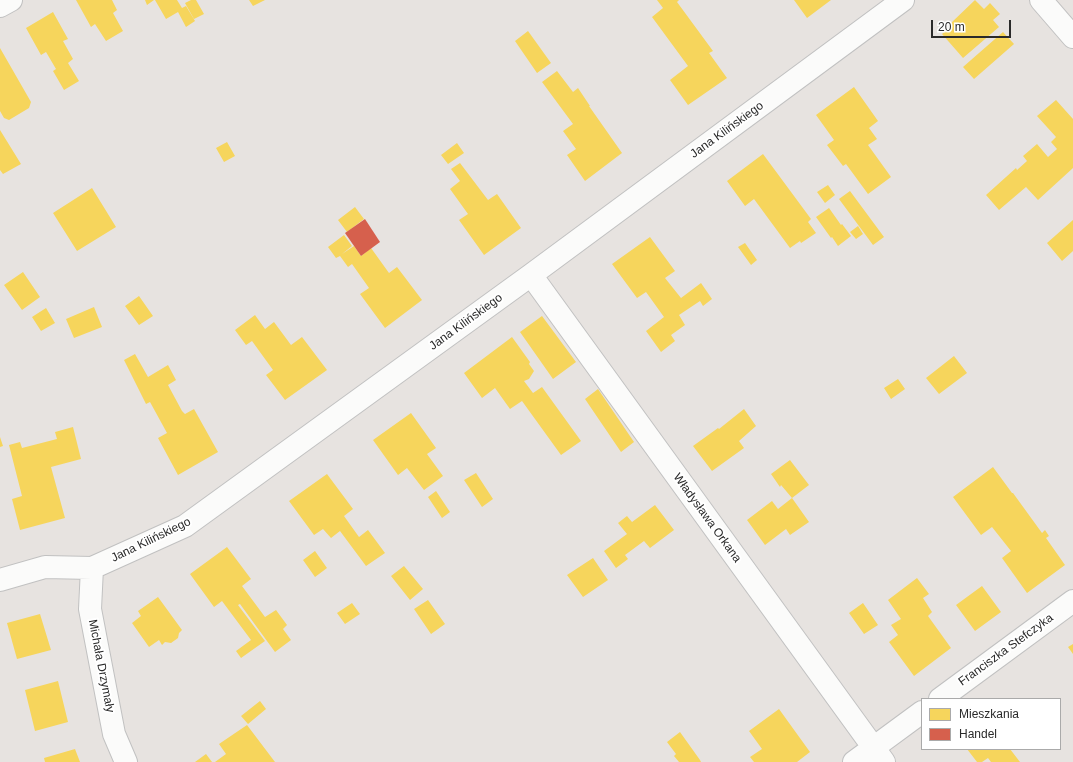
<!DOCTYPE html>
<html>
<head>
<meta charset="utf-8">
<style>
  body { margin:0 }
  #map { position:relative; width:1073px; height:762px; overflow:hidden; background:#e7e3e0; font-family:Helvetica,sans-serif }
  canvas { display:block }
  .legend { position:absolute; left:921px; top:698px; width:140px; height:52px; box-sizing:border-box; background:#fff; border:1px solid #aaa; margin:0; padding:5px 7px; list-style:none; font-size:12px; color:#2a2a2a }
  .legend li { display:flex; align-items:center; gap:8px; height:20px }
  .legend b { width:20px; border:1px solid #aaa }
  .scale { position:absolute; left:931px; top:20px; width:80px; height:18px; box-sizing:border-box; border:2px solid #2a2a2a; border-top:0; padding-left:5px; font-size:12px; line-height:14px; white-space:nowrap; color:#2a2a2a; -webkit-text-stroke:3px #fff; paint-order:stroke }
</style>
</head>
<body>
<div id="map">
<canvas width="1073" height="762"></canvas>
<ul class="legend">
<li><b style="height:11px;background:#f6d55c"></b>Mieszkania</li>
<li><b style="height:11px;background:#d6604d"></b>Handel</li>
</ul>
<div class="scale">20 m</div>
</div>
<script>
const ctx = document.querySelector('canvas').getContext('2d');
ctx.lineJoin = 'round';
function fillPath(path, color) { ctx.fillStyle = color; ctx.fill(path, 'evenodd'); }
function trace(path, color, width, dash) { ctx.strokeStyle = color; ctx.lineWidth = width; ctx.lineCap = dash ? 'butt' : 'round'; ctx.setLineDash(dash || []); ctx.stroke(path); }
function drawText(font, color, halo, rows, align = 'center') {
  ctx.font = font + ' Helvetica,sans-serif'; ctx.lineWidth = 4; ctx.setLineDash([]); ctx.textBaseline = 'middle'; ctx.strokeStyle = halo; ctx.fillStyle = color; for (const [text, x, y, turn = 0] of rows) {
    ctx.save(); ctx.translate(x, y); ctx.rotate((+turn || 0) * Math.PI / 180); ctx.textAlign = isNaN(turn) ? turn : align; if (halo) ctx.strokeText(text, 0, 0); ctx.fillText(text, 0, 0); ctx.restore();
  }
}
fillPath(new Path2D(`
  M76 0H112L117 10 113 13 123 31 106 41 95 24 91 27Z
  M145 0H154L147 5Z
  M155 0H177L182 8 186 6 195 21 186 27 178 12 166 19Z
  M191 0H196L204 14 194 19 185 3Z
  M249 0H265L253 6Z
  M657 0H679L677 2 713 51 709 53 727 78 688 105 670 80 688 66 652 17 663 8Z
  M794 0H831L807 18Z
  M975 0 984 9 990 3 1000 14 993 20 999 27 963 58 942 34 952 25 951 23Z
  M53 12 68 39 63 41 73 59 68 63 79 81 64 90 53 71 56 69 46 52 41 55 26 28Z
  M528 31 551 63 537 73 515 41Z
  M1003 32 1014 44 974 79 963 67Z
  M0 48 31 102 29 108 9 120 4 118 0 111Z
  M557 71 573 92 578 88 590 106H589L622 153 585 181 567 155 576 149 563 131 573 124 542 82Z
  M854 87 878 121 869 128 877 139 868 145 891 177 868 194 846 164 843 166 827 145 834 140 816 115Z
  M1056 100 1073 119V168L1038 200 1026 187 999 210 986 195 1016 168 1017 170 1027 161 1023 156 1037 144 1048 157 1057 149 1051 142 1056 137 1037 116Z
  M0 130 21 164 3 174 0 170Z
  M227 142 235 156 224 162 216 148Z
  M457 143 464 153 448 164 441 155Z
  M763 154 811 219 808 222 816 233 801 243 800 241 790 248 754 199 745 206 727 181Z
  M460 163 488 200 497 194 521 228 484 255 459 220 468 214 450 189 460 181 451 169Z
  M828 185 835 195 825 203 817 192Z
  M92 188 116 227 77 251 53 213Z
  M850 191 884 237 873 245 839 199Z
  M355 207 364 219 347 232 338 220Z
  M829 208 841 225 842 224 851 236 838 246 832 237 831 238 816 217Z
  M1073 220V251L1062 261 1047 243Z
  M858 226 863 234 856 239 850 232Z
  M344 235 352 246 342 254 354 246 361 256 371 248 389 273 397 267 422 300 385 328 360 294 369 288 352 264 348 267 340 256 336 258 328 247Z
  M650 237 675 271 665 278 681 298 701 283 712 299 703 306 700 301 679 315 685 325 671 335 675 341 661 352 646 331 664 317 646 292 637 298 612 264Z
  M745 243 757 260 751 265 738 247Z
  M23 272 40 297 22 310 4 285Z
  M139 296 153 316 139 325 125 306Z
  M94 307 102 327 74 338 66 319Z
  M46 308 55 323 41 331 32 317Z
  M255 315 265 329 274 322 291 345 302 337 327 370 285 400 266 375 273 370 252 341 246 345 235 330Z
  M542 316 576 362 553 379 520 332Z
  M512 337 530 362 529 364 534 371 529 379 524 381 533 393 542 387 581 441 561 455 522 401 510 409 495 388 482 398 464 373Z
  M135 354 148 377 168 365 176 380 168 385 182 411 185 414 194 409 218 452 178 475 158 438 167 433 150 402 146 404 124 360Z
  M954 356 967 373 939 394 926 378Z
  M898 379 905 389 891 399 884 388Z
  M598 389 634 442 621 452 585 399Z
  M744 409 756 426 739 441 744 448 712 471 693 446 718 428 719 429Z
  M411 413 436 448 427 454 443 476 424 490 407 468 398 475 373 440Z
  M73 427 81 459 51 467 65 518 20 530 12 499 22 496 9 445 20 442 22 448 57 439 55 432Z
  M0 437 3 446 0 447Z
  M790 460 809 485 792 498 781 485 780 487 771 474Z
  M993 467 1012 493H1013L1042 533 1045 530 1049 536 1046 538 1065 565 1027 593 1002 558 1011 551 992 527 981 535 953 497Z
  M476 473 493 499 482 507 464 480Z
  M327 474 353 509 344 516 359 537 368 530 385 553 366 566 340 531 331 538 323 529 314 535 289 501Z
  M436 491 450 512 442 518 428 497Z
  M792 498 809 522 790 535 786 529 765 545 747 520 772 501 778 509Z
  M655 505 674 530 650 548 644 541 625 555 628 559 616 568 604 551 627 534 618 523 627 516 632 522Z
  M227 547 251 579 242 586 265 617 276 610 287 625 283 629 291 640 275 652 240 604 238 605 265 641 241 658 236 651 251 640 222 601 214 607 190 574Z
  M315 551 327 568 315 577 303 560Z
  M593 558 608 580 583 597 567 575Z
  M404 566 423 589 410 600 391 576Z
  M917 578 929 594 923 598 932 612 928 616 951 648 914 676 889 642 898 635 891 625 901 619 888 600Z
  M982 586 1001 612 975 631 956 605Z
  M158 597 182 630 179 633 178 638 171 643 165 642 162 645 159 640 149 647 132 623 141 616 138 611Z
  M428 600 445 624 431 634 414 609Z
  M352 603 360 614 345 624 337 613Z
  M863 603 878 625 864 634 849 613Z
  M40 614 51 650 17 659 7 623Z
  M1073 644V654L1068 647Z
  M58 681 68 722 35 731 25 690Z
  M260 701 266 709 248 724 241 716Z
  M779 709 810 752 797 762H754L750 757 762 749 749 731Z
  M247 725 275 762H215L226 754 219 744Z
  M680 732 700 760 701 762H679L674 756 676 754 667 742Z
  M75 749 80 762H45L44 758Z
  M967 749H1010L1020 762H991L988 758 982 762H977Z
  M206 754 212 762H195Z`), '#f6d55c');
fillPath(new Path2D(`
  M365 219 380 242 361 256 345 233Z`), '#d6604d');
const street = new Path2D(`
  M1041 0 1073 37
  M0 6 11 0
  M531 275 884 762
  M92 568 90 609 114 734 126 762
  M0 580 45 567 92 568 185 526 531 275 903 0
  M940 699 1073 601
  M854 762 922 712`);
trace(street, '#c1c1c1', 24);
trace(street, '#fbfbfa', 22);
drawText('12px', '#2a2a2a', '#fff', [
  ["Jana Kilińskiego",727,130,-36],
  ["Jana Kilińskiego",466,322,-36],
  ["Władysława Orkana",707,518,54],
  ["Jana Kilińskiego",151,540,-26],
  ["Franciszka Stefczyka",1006,650,-36],
  ["Michała Drzymały",101,666,79]
]);
</script>
</body>
</html>
